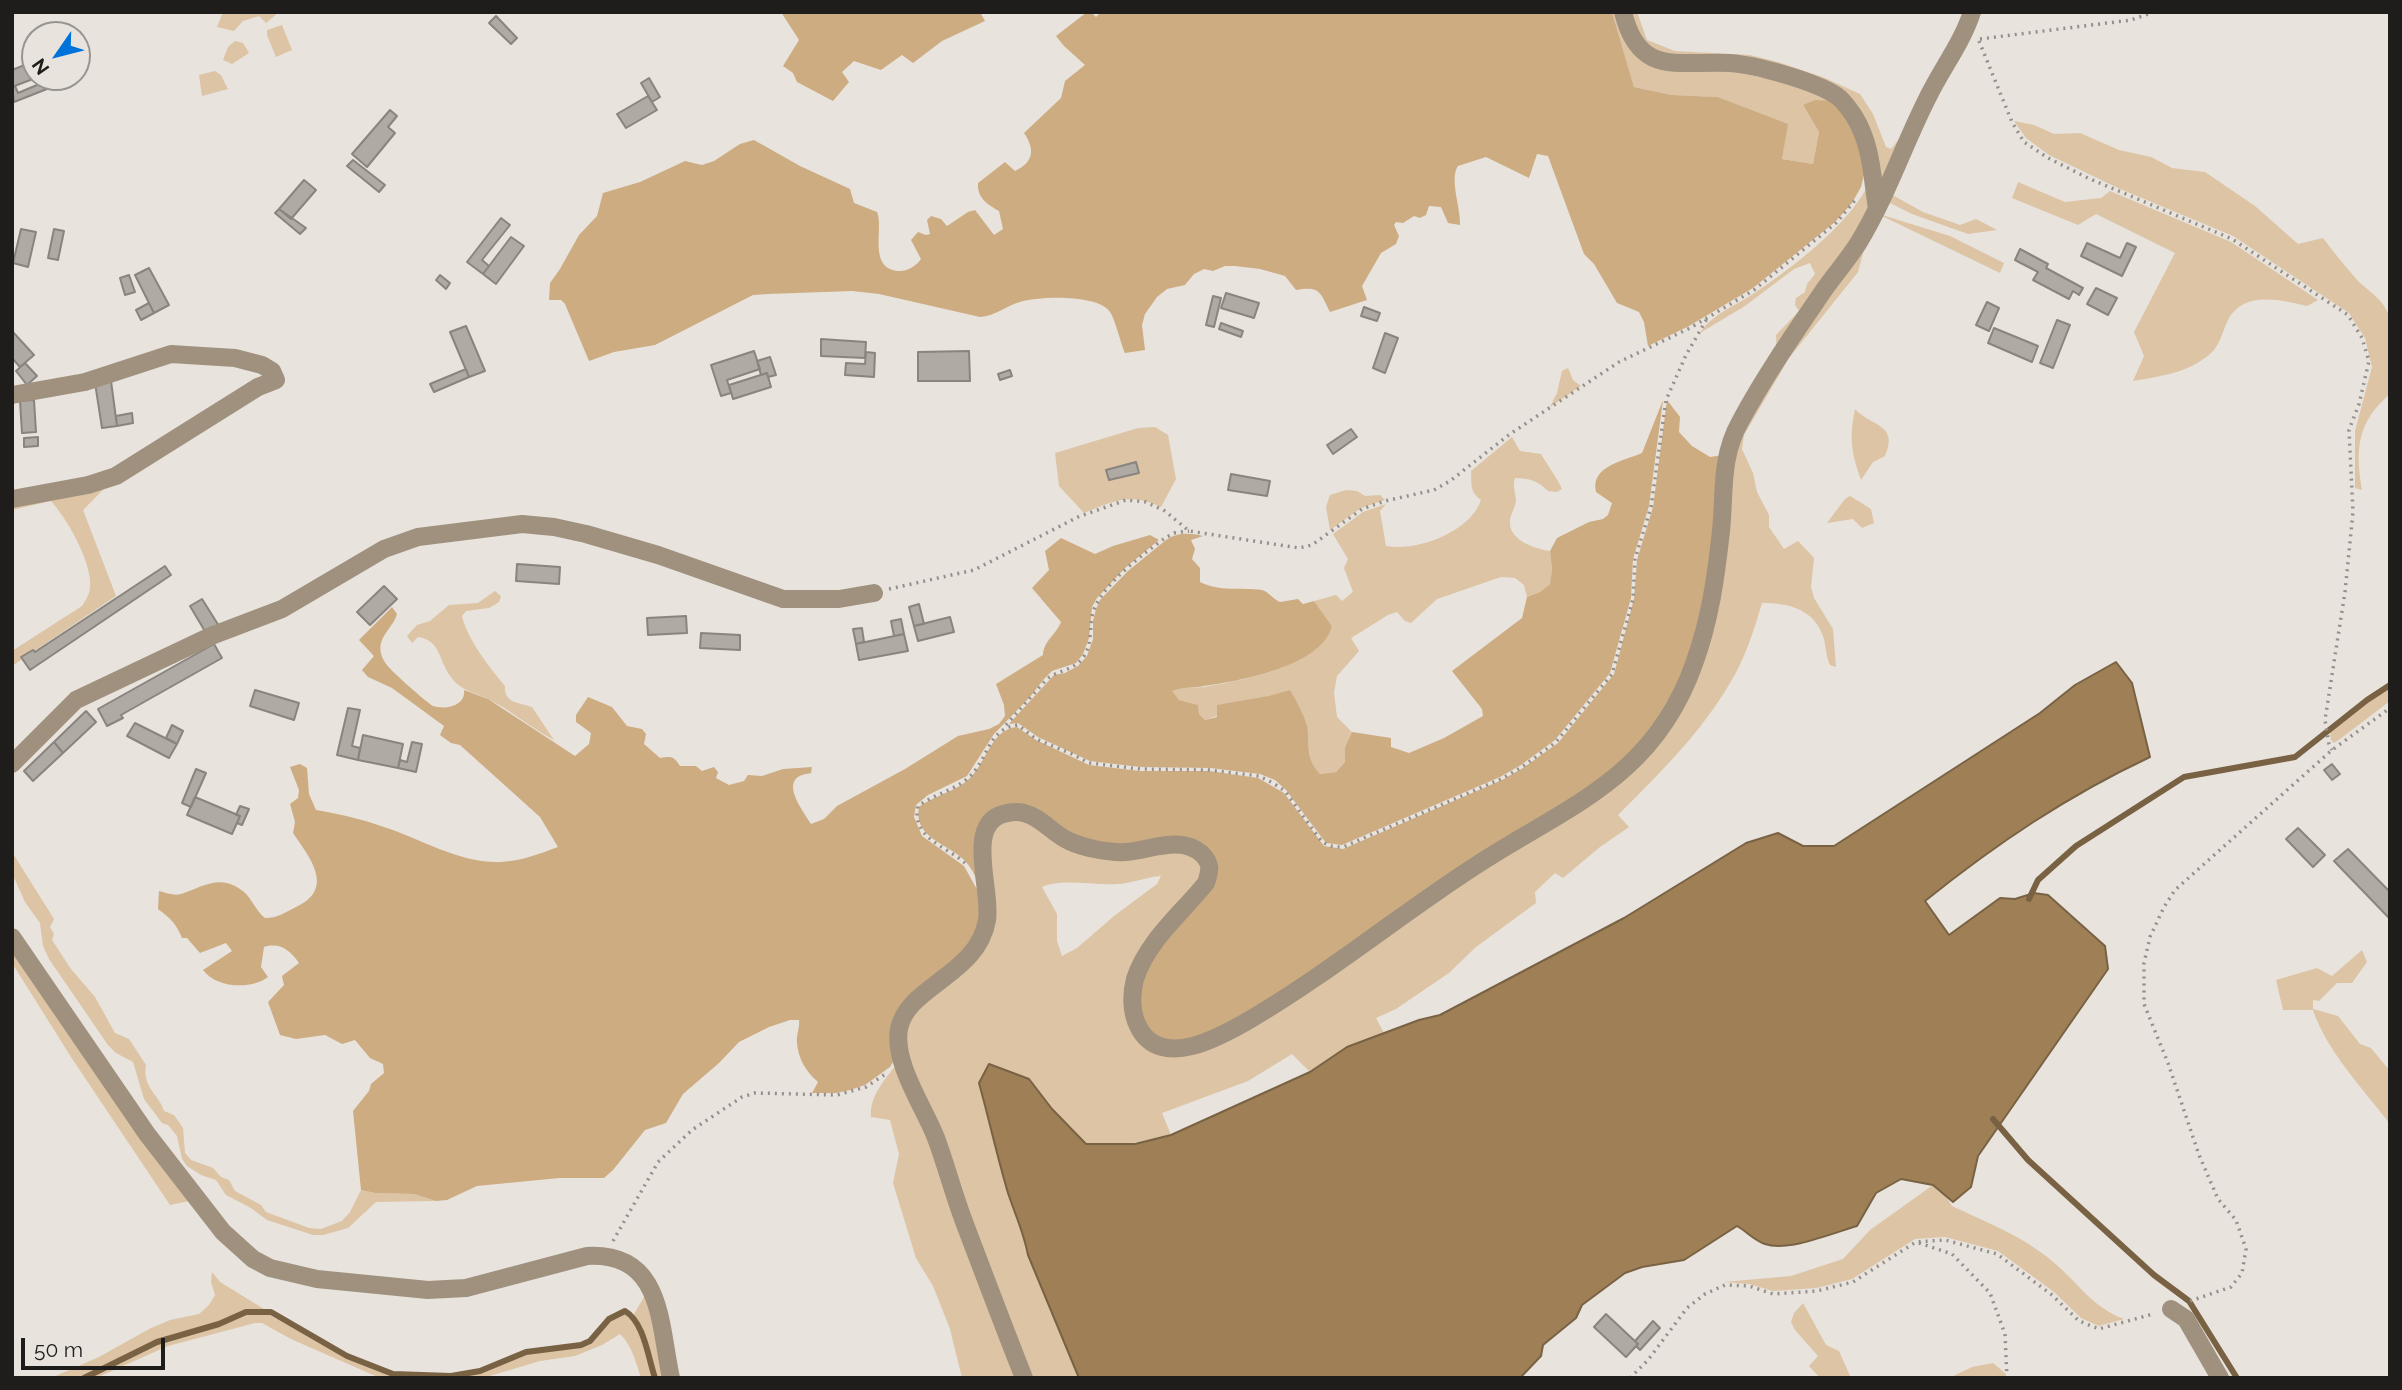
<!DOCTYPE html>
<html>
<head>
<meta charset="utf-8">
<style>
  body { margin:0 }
  #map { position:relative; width:2402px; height:1390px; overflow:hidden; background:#e8e3dd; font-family:Raleway,sans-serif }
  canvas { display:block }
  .frame { position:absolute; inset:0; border:14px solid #1f1d1b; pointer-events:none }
  .north { position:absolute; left:21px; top:21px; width:70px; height:70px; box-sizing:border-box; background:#e8e3dd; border:2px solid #98948f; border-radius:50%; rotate:235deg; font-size:19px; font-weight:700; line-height:28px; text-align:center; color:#1f1d1b }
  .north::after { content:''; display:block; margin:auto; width:24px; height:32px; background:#0073da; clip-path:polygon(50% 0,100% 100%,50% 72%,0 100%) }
  .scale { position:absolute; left:21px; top:1338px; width:144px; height:32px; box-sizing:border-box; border:4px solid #1f1d1b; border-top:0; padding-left:9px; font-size:21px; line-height:24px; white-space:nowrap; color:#1f1d1b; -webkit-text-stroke:5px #e8e3dd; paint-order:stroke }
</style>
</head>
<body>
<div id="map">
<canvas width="2402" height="1390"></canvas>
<div class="frame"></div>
<div class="north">N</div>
<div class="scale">50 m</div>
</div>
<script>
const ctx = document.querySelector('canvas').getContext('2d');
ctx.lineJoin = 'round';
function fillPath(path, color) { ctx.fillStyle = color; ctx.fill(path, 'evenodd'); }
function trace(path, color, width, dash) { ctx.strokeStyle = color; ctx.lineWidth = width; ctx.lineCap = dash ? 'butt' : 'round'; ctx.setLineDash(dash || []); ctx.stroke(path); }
fillPath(new Path2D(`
  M223 12H279L266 23 259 16 243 21 234 31 217 27Z
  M1612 12H1619L1635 49 1774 77 1836 101 1803 105 1819 132 1813 164 1782 159 1787 124 1718 97 1672 95 1634 87Z
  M1626 12H1637L1647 40 1675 51 1750 55 1778 62 1825 78 1860 94 1873 114 1886 147 1891 149 1903 134 1881 191 1840 95 1648 52Z
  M282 25 292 50 276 57 267 35V30Z
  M235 41 243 43 249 53 232 64 223 60 228 47Z
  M215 71 221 75 228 89 202 96 199 75Z
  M2014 121 2034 125 2054 134 2080 133 2119 150 2151 157 2172 168 2205 172 2255 206 2298 244 2323 238C2334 253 2346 267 2358 281 2371 293 2384 300 2390 318V394C2357 422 2355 449 2362 490L2355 488V431L2372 367 2365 338 2349 313 2233 236 2118 188 2049 155 2026 138Z
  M2018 182 2065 202 2101 198 2110 191 2231 242 2318 300 2307 306C2281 300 2244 290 2228 320 2223 330 2221 341 2214 350 2193 372 2162 376 2133 381L2144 356 2134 332 2175 253 2096 214 2078 225 2012 198Z
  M1866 189 1875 208 1777 356 1776 335 1799 311 1795 305 1796 298 1805 292 1807 284 1815 274 1810 263 1794 269 1745 306 1700 333C1713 313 1736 306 1756 292 1793 267 1845 227 1866 189Z
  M1887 192 1923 212 1960 225 1976 219 1997 230 1968 234 1912 214 1884 200Z
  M1880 210 1882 215 1950 236 2004 263 2000 273 1882 216 1863 253 1858 272 1789 358 1744 435 1742 449 1753 473 1757 492 1769 515V527L1784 549 1798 541 1814 558 1811 587 1814 598 1833 629 1836 667 1830 665C1826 656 1826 648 1824 639 1815 609 1789 603 1762 603 1754 630 1745 659 1730 683 1701 733 1658 775 1618 815L1629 827 1600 847 1563 878 1555 873 1535 892 1536 903 1476 947 1449 973 1396 1009 1376 1018 1384 1033 1347 1047 1310 1072 1292 1054 1248 1081 1162 1113 1171 1135C1142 1143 1116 1146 1086 1144L1052 1109 1029 1080 989 1064 979 1083C989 1119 997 1156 1008 1193 1015 1214 1024 1233 1028 1255L1079 1378H1026C1005 1323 983 1269 964 1215 955 1190 948 1164 939 1139 928 1108 893 1058 903 1025 915 986 979 974 988 927 990 917 991 906 990 896 989 875 973 828 1000 818 1008 814 1017 813 1025 816 1042 821 1053 837 1070 844 1085 850 1105 854 1121 854 1148 855 1181 835 1202 858 1210 866 1207 872 1204 882 1175 918 1122 959 1131 1010 1133 1020 1135 1028 1142 1035 1156 1051 1172 1052 1192 1048 1226 1041 1256 1019 1284 1001 1323 975 1361 949 1399 922 1431 899 1463 876 1497 856 1524 839 1553 824 1581 807 1648 763 1694 696 1712 617 1719 586 1722 553 1724 521 1726 493 1723 465 1734 439 1744 413 1761 390 1776 367 1811 315 1849 265 1880 210ZM1161 876 1157 884 1114 916 1077 948 1062 956 1057 941V914L1042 887C1063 878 1094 886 1118 884 1133 883 1147 877 1161 876Z
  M1568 368 1573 380 1581 386 1550 407 1557 393 1562 371Z
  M1855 409C1872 427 1899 424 1885 456L1873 462 1861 480C1851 452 1849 438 1855 409Z
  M1155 427 1168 435 1176 479 1161 507C1131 492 1113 501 1084 513L1059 486 1055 453 1138 428Z
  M1512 437 1520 451 1541 454C1548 466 1556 476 1562 489L1557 492 1548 491C1538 481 1529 478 1515 478 1512 487 1516 493 1516 501 1515 509 1509 516 1510 523 1510 541 1536 549 1550 551L1552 571 1550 584 1540 592 1527 597 1524 585 1515 578 1501 577 1437 599 1411 623 1405 621 1397 612 1388 615 1351 638 1359 651 1337 676 1334 693 1337 717 1352 732 1345 747V762L1336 772 1319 774 1310 764 1308 731 1290 690 1205 720 1199 714 1197 705 1179 700 1171 691C1181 687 1193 688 1204 687 1238 681 1323 666 1332 626L1314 601 1336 595 1342 601 1353 592 1344 568 1348 559 1333 534 1363 512 1386 504 1380 511 1386 546C1418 552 1471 531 1481 500 1469 491 1472 484 1471 471Z
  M113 480 83 510 116 596 12 666V651L82 606C88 597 91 591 90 580 88 556 67 519 51 501L12 510V502Z
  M1346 490 1357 491 1365 496 1380 495 1385 500 1361 508 1330 530 1326 507 1330 495Z
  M1850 496 1871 509 1874 523 1862 528 1853 519 1827 523 1845 499Z
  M495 591 501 596 499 602 489 608 466 611 462 616C467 639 490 668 505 686 504 704 519 702 532 707L554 740C531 728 511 710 488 699 474 692 461 691 451 677 439 662 441 640 418 637L412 643 407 636 417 625 430 621 449 605 478 603Z
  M2390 687V701L2340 739 2334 743 2331 740 2330 732 2335 728 2368 701Z
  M12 852 54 919 50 927 54 934 52 940 71 969 95 997 115 1033 129 1039 146 1065C142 1088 159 1094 164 1111L174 1115 183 1128 185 1153 191 1160 213 1168 221 1177 229 1180 235 1191 261 1205 266 1212 309 1228 321 1229 342 1221 350 1212 361 1190 375 1193 414 1194 436 1201 376 1202 348 1228 323 1235H313L267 1220 251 1208 226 1195 216 1180 201 1175 187 1166 182 1159 177 1136 168 1125 162 1123 144 1099 133 1062 116 1053 108 1045 49 959 43 946 40 923 25 902 12 873Z
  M12 943 194 1200 170 1205 71 1057 12 963Z
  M2362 950 2367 962 2352 983H2337L2319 1001 2313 1000V1009L2338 1016 2360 1044 2371 1048 2390 1071V1124C2364 1090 2326 1050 2313 1010H2283L2276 980 2317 968 2332 976Z
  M900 1059 1020 1378H962L950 1329 933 1286 916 1258 893 1183 899 1154 890 1120 871 1117C869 1094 888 1077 900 1059Z
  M1933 1185 1945 1195 1952 1206C1986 1222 2024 1237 2052 1261 2079 1283 2090 1306 2124 1319L2099 1326 2081 1318 2054 1292 1998 1251 1945 1237 1915 1239 1852 1279 1817 1288 1773 1291 1749 1284 1724 1282 1791 1276 1843 1259 1870 1230Z
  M212 1272 220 1282 264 1309 246 1310 218 1322 170 1335 80 1378H51L99 1357 151 1328 170 1320 199 1314 209 1305 215 1295 211 1282Z
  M647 1292 668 1378H657L634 1314Z
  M1803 1303 1826 1345 1839 1351 1851 1378H1820L1809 1366 1818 1356 1795 1330 1791 1322 1794 1313Z
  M264 1312 347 1357 375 1369 393 1376 450 1378H380L291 1339 262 1323H255L168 1346 96 1378H89L171 1338 220 1325 247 1313Z
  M625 1312C641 1321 647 1360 653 1378H641C636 1363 632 1345 620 1334L602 1345 575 1356 540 1361 483 1378H451L481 1373 526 1353 582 1347 591 1342 617 1315Z
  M1993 1363 2006 1374V1378H1949L1972 1367Z`), '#dcc4a5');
fillPath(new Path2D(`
  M781 12H980L985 21 942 41 913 63 902 55 881 70 854 61 842 72 849 82 833 101 797 82 793 73 783 66 799 40Z
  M1087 12H1091L1096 17 1101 12H1612L1634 87 1672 95 1718 97 1788 124 1782 159 1813 164 1819 132 1803 105 1815 100 1836 101 1843 109 1867 163 1861 187 1852 203 1835 222 1753 288 1689 326 1648 346 1644 322 1639 312 1617 303 1594 264 1584 254 1548 156 1537 154 1529 178 1486 157 1458 166C1449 179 1461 208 1460 225L1448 223 1441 207 1429 206 1426 215 1420 218 1414 216 1403 223 1396 222 1394 225 1399 236 1396 244 1381 253 1362 286 1367 300 1330 312C1320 292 1320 286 1296 290L1285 276 1260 269 1235 266H1225L1213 271 1204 269 1194 274 1185 285 1167 289 1157 297 1145 314 1142 325 1145 350 1125 353C1121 344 1115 319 1110 312 1098 294 1039 296 1020 302 1005 306 996 316 980 317L879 294 852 291 768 294 753 295 655 345 614 352 589 361 565 304 561 300H549L550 283 560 269 579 235 597 216 603 193 640 182 685 161 702 165 714 161 740 144 754 140 800 166 850 189 854 203 877 212C884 228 868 267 897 271 907 272 916 266 921 259L911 240 918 232 926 235 930 234 927 220 931 216 941 219 947 226 968 212 975 210 994 235 1003 229 999 211C987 204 977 198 978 183L1005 162 1015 171C1034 162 1035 149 1024 133L1061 98 1065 81 1085 65 1064 46 1056 36Z
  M1663 400 1649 506 1633 559 1631 598 1610 673 1555 740 1521 765 1500 777 1342 845 1326 843 1286 790 1275 780 1260 774 1210 768 1140 767 1090 761 1038 737 1018 723 1009 724 1054 675 1065 673 1078 666 1087 656 1093 639V621L1096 609 1100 600 1128 571 1166 540C1178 532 1189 533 1203 536L1191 540 1195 549 1192 559 1200 568V582C1220 592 1240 587 1262 590 1269 592 1273 599 1280 602L1298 599 1303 604 1314 601 1332 626C1323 666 1239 681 1204 686 1193 688 1182 687 1172 691L1179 700 1198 705 1199 714 1205 720 1217 717V705L1269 696 1290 690C1297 702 1303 713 1307 726 1311 746 1304 757 1320 774L1336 772 1345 762V747L1352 732 1391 738V747L1409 753 1444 738 1483 716 1482 709 1452 671 1522 618 1527 597 1540 592 1550 584 1552 570 1550 551 1557 538 1589 522 1603 519 1608 515 1612 503 1596 492C1590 466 1624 461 1642 453Z
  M1667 400 1680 417 1679 432 1692 446 1710 457 1723 455 1713 578 1677 696 1619 771 1218 1034 1168 1045 1140 1022 1142 970 1209 884 1199 847 1114 849 1050 826 992 814 985 896C979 885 974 871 966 862 949 843 913 839 919 807 935 795 958 791 971 777 988 759 991 730 1017 727L1036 740 1089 765 1140 771H1209L1258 778 1284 793 1324 846 1343 849 1502 780 1523 768 1558 743 1614 674 1634 599 1637 560 1653 507Z
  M1150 535 1159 540 1125 568 1097 598 1092 607 1089 638 1083 654 1076 663 1052 671 1044 679 1030 697 994 734 967 776 928 795 916 805 914 817 922 836 964 866 984 902 976 941 916 996 898 1054 890 1067 865 1085 850 1090 836 1093H812L818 1082C806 1072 798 1058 797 1043 796 1035 800 1028 799 1020H790L769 1027 739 1042 719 1063 683 1094 666 1123 645 1130 613 1170 604 1178H559L477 1186 447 1200 436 1201 414 1194 375 1193 361 1190 353 1111 369 1091 371 1084 384 1073 383 1064 370 1058 355 1040 342 1044 325 1035 296 1039 280 1035 268 1002 284 985 282 976 299 963C290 950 280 942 264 947L261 967 268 977C251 990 216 988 203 970L232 951 226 943 200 953 187 938H182C176 923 170 918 158 909L159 891C167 893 174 896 181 894 204 886 221 873 244 892 252 899 256 911 265 918 278 918 284 913 296 907 335 889 311 859 293 833L295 822 290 804 298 798 299 790 290 767 300 764 307 768 309 794 316 810C339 814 362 819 384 827 421 839 461 864 501 862 521 861 539 854 558 847L540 817 460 745 451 743 440 735 444 726 392 688 368 677 362 670 374 656 359 640 392 607 397 614C394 625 384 632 381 643 379 651 382 659 387 665 391 671 426 702 433 706 445 710 466 706 464 690L488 699 575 756 589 744 591 733 576 722V715L588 697 612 707 627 726 642 729 646 734 644 744 660 758C671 756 674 756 680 766H696L702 771 714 767 718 772 716 778 729 785 744 781 748 775 762 776 783 769 812 767 811 773C806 774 798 775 795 780 787 791 805 814 811 824L824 819 837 806 905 769 958 736 989 729 999 724 1005 716 1004 705 996 684 1043 655C1044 640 1056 635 1061 622L1032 588 1049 570 1045 551 1061 538 1095 554 1113 546Z`), '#cdac81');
const water = new Path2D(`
  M2116 662 2132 683 2150 757C2067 796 1996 844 1925 901L1949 935 2000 898 2015 899 2034 893 2048 895 2105 946 2108 969 1978 1156 1971 1187 1953 1202 1933 1185 1901 1179 1876 1193 1857 1226C1833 1233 1788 1252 1765 1244 1755 1241 1746 1231 1737 1226L1684 1260 1642 1267 1625 1273 1582 1305 1576 1318 1543 1345 1541 1356 1520 1378H1079L1028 1255C1024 1233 1015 1214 1008 1193 997 1156 989 1119 979 1083L989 1064 1029 1079 1052 1109 1086 1144H1135L1171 1135 1310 1072 1347 1047 1419 1020 1440 1015 1624 918 1746 843 1778 833 1803 846H1834L2040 713 2075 685Z`);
fillPath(water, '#9f8056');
trace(water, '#796244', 2);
trace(new Path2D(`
  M2029 899 2038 880 2076 846 2184 777 2295 757 2367 700 2390 685
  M1993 1119 2028 1160 2154 1275 2189 1301 2237 1378
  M84 1378 157 1342 219 1324 246 1312H271L347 1356 393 1374 451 1376 480 1371 526 1352 581 1345 590 1341 609 1319 625 1311C644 1322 648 1357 655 1378`), '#796244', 6);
const building = new Path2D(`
  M496 16 517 38 511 44 489 23Z
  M35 61V77H38L12 87V70Z
  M649 78 660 97 652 102 641 83Z
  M49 80 52 87 14 102 12 87 15 86 18 93Z
  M648 96 657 110 626 128 617 114Z
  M390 110 397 116 388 127 395 133 367 167 352 154Z
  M353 160 385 185 379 192 347 166Z
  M304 180 316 190 291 219 279 209Z
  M279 209 306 228 300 234 275 213Z
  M501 218 510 225 482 260 489 266 483 274 467 262Z
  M21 229 36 232 28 267 13 263Z
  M54 229 64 231 58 260 48 258Z
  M511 237 524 246 496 284 483 274Z
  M2087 243 2120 258 2127 243 2136 247 2122 276 2081 256Z
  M2020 249 2048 264 2046 268 2083 288 2079 295 2073 291 2069 299 2033 280 2038 272 2015 260Z
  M149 268 169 305 154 313 135 275Z
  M129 275 135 292 125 295 120 278Z
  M440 275 450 283 446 289 436 280Z
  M2096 288 2117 298 2108 315 2087 304Z
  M1226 293 1259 303 1254 318 1221 308Z
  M1213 296 1221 298 1214 327 1206 325Z
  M1987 302 1999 308 1989 331 1976 325Z
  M149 303 154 313 141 320 136 310Z
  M1364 307 1380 313 1377 321 1361 316Z
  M2057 320 2070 325 2053 368 2040 363Z
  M1221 323 1243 331 1241 337 1219 329Z
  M466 326 485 371 469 377 450 332Z
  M1994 328 2038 346 2032 362 1988 343Z
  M12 331 34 355 20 367 12 358Z
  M1385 333 1398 338 1385 373 1373 368Z
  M821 339 866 342 865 358 821 356Z
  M754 351 760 369 727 380 731 393 721 396 711 365Z
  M969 351 970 381H918V352Z
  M866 352 875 353 874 377 845 375 846 363 865 364Z
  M770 357 776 375 768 377 767 373 761 375 757 361Z
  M25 363 37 376 27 385 16 371Z
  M466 369 469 377 434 392 430 384Z
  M1010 370 1012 376 1000 380 998 374Z
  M767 373 771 387 733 399 729 385Z
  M111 381 117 426 102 428 95 383Z
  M34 400 36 432 22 433 20 401Z
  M132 413 133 423 117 426 116 416Z
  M1351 429 1357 437 1333 454 1327 445Z
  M38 437V446L24 447V438Z
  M1136 462 1139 473 1109 480 1106 470Z
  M1231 474 1270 481 1267 496 1228 490Z
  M517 564 560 567 559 584 516 581Z
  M165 566 171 575 30 670 21 657 33 650 35 652Z
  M384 586 397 599 370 625 357 612Z
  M202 599 219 626 206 633 190 606Z
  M919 604 924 624 914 626 909 607Z
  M686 616 687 633 648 635 647 618Z
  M950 617 954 632 918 641 914 626Z
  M901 619 904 634 894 636 891 621Z
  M862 628 864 642 856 644 853 629Z
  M701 633 740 635V650L700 648Z
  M904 634 908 651 859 660 856 644Z
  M214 644 222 658 121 715 123 718 107 726 98 709Z
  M255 690 299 703 294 720 250 706Z
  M348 708 360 710 352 746 360 748 358 760 337 755Z
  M86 711 96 722 63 753 54 742Z
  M135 723 177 744 169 758 127 736Z
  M172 725 183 731 177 744 166 738Z
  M363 735 403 744 398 768 358 760Z
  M54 742 63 753 33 781 24 771Z
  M412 742 422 744 416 772 398 768 400 760 407 762Z
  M2332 764 2340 774 2332 780 2324 770Z
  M196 769 206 773 191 807 182 803Z
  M195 797 240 816 232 834 187 815Z
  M240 806 249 809 242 825 237 823 240 816 236 815Z
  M2298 828 2325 855 2313 867 2286 839Z
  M2348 849 2390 892V919L2334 861Z
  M1606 1314 1638 1344 1626 1357 1594 1327Z
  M1653 1321 1660 1328 1640 1350 1636 1346 1638 1344 1635 1341Z`);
fillPath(building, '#afaba4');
trace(building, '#89847e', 2);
trace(new Path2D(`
  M1980 39 2131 20 2154 12
  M1979 41 2012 122 2024 142 2048 158 2088 178 2232 239 2348 315 2362 338 2369 361 2359 404 2349 430 2353 512 2345 592 2325 720 2329 744 2332 750
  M889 589 974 570 1078 517 1126 500 1146 502 1165 511 1189 531 1299 548 1312 545 1362 509 1385 501 1434 490 1450 481 1510 434 1619 362 1690 328 1754 290 1836 223 1857 198
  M1006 725 1046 680C1057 670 1072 671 1082 659 1095 642 1087 624 1095 607 1106 582 1143 554 1165 538L1174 533 1189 531
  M965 863C946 846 911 838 918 806 933 795 952 791 967 779 989 761 986 729 1018 725L1036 739 1072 754 1089 763 1140 769 1209 770 1259 776 1273 783 1285 791 1319 838C1326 846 1332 847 1343 847L1501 779 1522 767 1556 742 1612 674 1633 599 1635 559 1651 507 1666 400 1686 355 1708 317
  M613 1241 658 1162 692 1130 742 1097 755 1093 837 1095 866 1087 887 1073
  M1919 1243 1952 1254 1990 1293 2005 1334 2007 1378
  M2190 1301 2231 1287 2242 1273 2246 1249 2236 1220 2218 1199 2199 1155 2168 1063 2144 1004V963L2150 937 2164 907 2175 890 2332 750 2390 708
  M1630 1378 1648 1360 1687 1308 1705 1294 1725 1285 1749 1286 1773 1294 1817 1291 1853 1282 1916 1242 1945 1240 1997 1254 2052 1295 2079 1321 2099 1329 2153 1314`), '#938f8b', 3.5, [2, 5]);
trace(new Path2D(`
  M1623 12C1639 78 1679 60 1730 63 1756 65 1815 81 1837 96 1844 101 1849 109 1854 116 1872 145 1872 177 1877 209
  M12 395 85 382 171 354 235 358 262 365 272 371 276 380 258 387 116 476 88 485 12 499
  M12 764 76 700 211 636 282 609 384 549 418 537 522 524 554 527 586 534 658 555 783 599H839L874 593
  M12 937 147 1134 223 1232 253 1259 270 1268 317 1279 428 1290 466 1288 587 1256C663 1252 659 1323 671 1378
  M2171 1309 2186 1319 2220 1378
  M1024 1378C1003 1325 983 1272 963 1219 953 1192 946 1165 936 1138 924 1107 893 1063 899 1029 907 986 978 975 987 920 992 891 965 825 1003 814 1010 812 1017 811 1024 813 1041 817 1053 834 1069 841 1084 848 1109 853 1126 852 1151 850 1181 835 1202 854 1212 864 1210 871 1206 883 1182 913 1147 941 1135 979 1131 994 1131 1012 1138 1026 1160 1072 1222 1036 1251 1019 1327 974 1396 918 1469 870 1563 807 1652 782 1694 664 1710 620 1716 577 1721 531 1725 492 1720 458 1740 422 1765 375 1796 331 1826 287 1837 272 1849 258 1859 242 1887 196 1904 144 1928 97 1942 68 1962 43 1972 12`), '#9f917e', 18);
</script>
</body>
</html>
